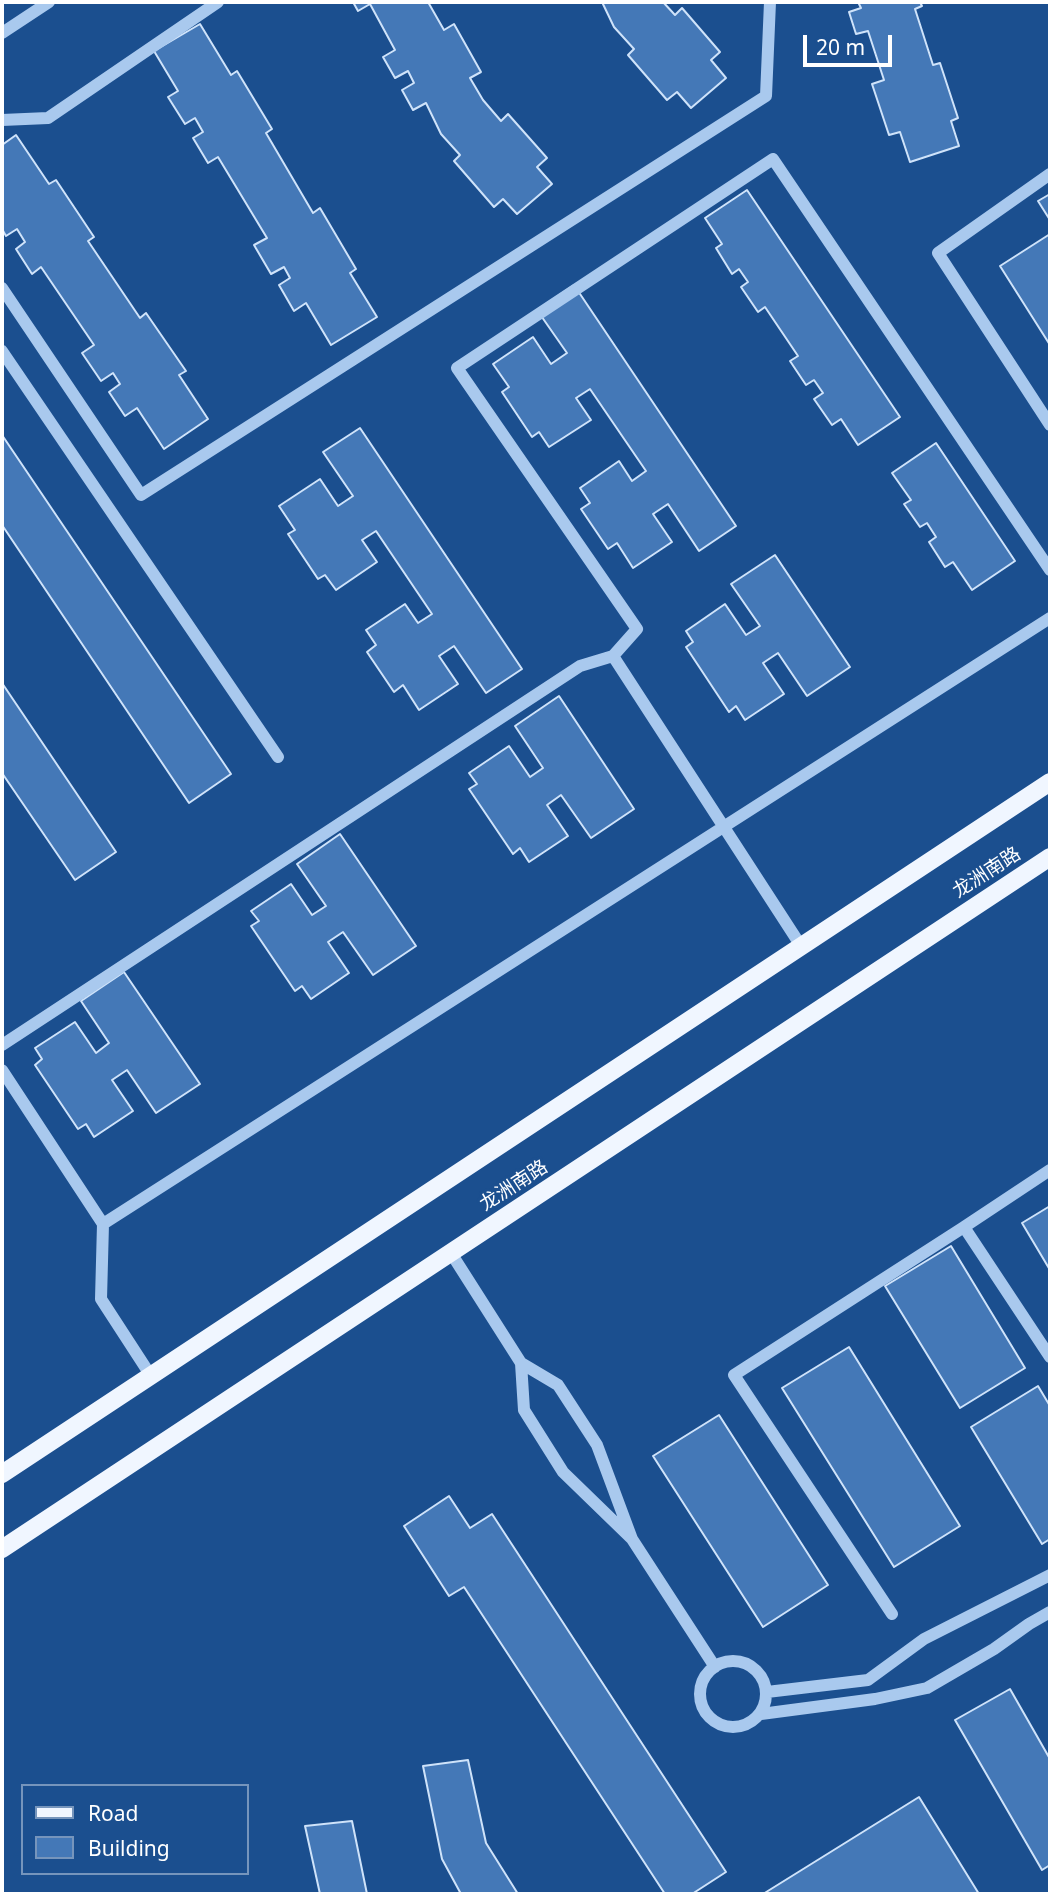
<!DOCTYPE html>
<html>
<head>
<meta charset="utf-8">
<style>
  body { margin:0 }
  #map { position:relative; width:1052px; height:1896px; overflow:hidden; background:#1b4f8f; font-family:"Noto Sans",sans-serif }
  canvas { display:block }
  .frame { position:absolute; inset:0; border:4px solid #fff; pointer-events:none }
  .legend { position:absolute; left:21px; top:1784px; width:228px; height:91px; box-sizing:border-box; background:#1b4f8f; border:2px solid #7695bc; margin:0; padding:9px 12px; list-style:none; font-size:21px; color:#fff }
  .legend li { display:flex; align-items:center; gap:14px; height:35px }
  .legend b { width:35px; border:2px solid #7695bc }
  .scale { position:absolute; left:803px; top:35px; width:89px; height:32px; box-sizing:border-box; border:4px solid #fff; border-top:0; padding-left:9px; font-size:21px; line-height:24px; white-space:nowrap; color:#fff; -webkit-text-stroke:5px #1b4f8f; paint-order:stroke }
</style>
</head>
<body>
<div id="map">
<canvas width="1052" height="1896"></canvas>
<div class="frame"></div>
<ul class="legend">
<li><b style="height:9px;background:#f0f6ff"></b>Road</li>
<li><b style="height:19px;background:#4478b7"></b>Building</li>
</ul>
<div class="scale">20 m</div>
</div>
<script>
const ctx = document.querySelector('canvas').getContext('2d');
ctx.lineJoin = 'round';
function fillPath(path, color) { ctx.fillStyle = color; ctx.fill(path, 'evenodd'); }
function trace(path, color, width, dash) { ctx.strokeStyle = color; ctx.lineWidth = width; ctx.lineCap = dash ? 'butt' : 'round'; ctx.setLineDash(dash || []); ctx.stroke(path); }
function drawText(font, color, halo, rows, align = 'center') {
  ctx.font = font + ' "Noto Sans","Noto Sans SC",sans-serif'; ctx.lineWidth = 6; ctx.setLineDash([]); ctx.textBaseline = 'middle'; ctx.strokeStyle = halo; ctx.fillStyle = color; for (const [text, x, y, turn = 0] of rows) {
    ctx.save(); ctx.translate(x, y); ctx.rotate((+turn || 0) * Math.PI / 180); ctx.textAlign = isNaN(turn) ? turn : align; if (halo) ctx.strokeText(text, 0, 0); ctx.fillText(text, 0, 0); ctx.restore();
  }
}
const building = new Path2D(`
  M353 2H428L444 30 454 24 481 72 470 78 483 100 501 121 508 114 547 158 537 167 552 184 517 214 503 199 494 207 454 161 460 155 441 134 426 103 413 110 402 90 414 83 408 71 395 78 383 57 395 50 370 4 358 11Z
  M602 2H663L675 15 682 8 720 52 711 60 726 78 691 108 677 92 667 100 628 55 634 49 614 27Z
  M858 2H920L922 6 915 9 933 65 940 63 958 118 951 121 959 146 910 162 900 132 889 135 872 84 884 80 868 31 856 34 849 12 861 8Z
  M200 24 231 75 237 71 272 129 266 133 313 213 320 208 356 269 350 273 377 317 331 345 306 303 294 311 279 285 290 278 284 267 271 274 254 245 267 238 218 157 208 163 193 138 203 132 195 118 185 124 168 97 178 91 154 51Z
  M16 135 49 184 56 180 94 237 88 241 140 318 146 313 186 371 179 375 208 419 164 449 137 408 125 416 109 392 120 384 113 373 101 381 82 353 94 345 41 267 32 274 16 249 25 242 17 229 6 236 2 229V145Z
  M747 190 900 417 858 445 841 419 832 425 814 399 823 393 814 380 806 385 790 361 798 356 765 307 758 312 741 287 748 282 739 269 732 274 716 248 722 244 705 218Z
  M1050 194V220L1038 201Z
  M1050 234V345L1000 266Z
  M574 285 736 526 699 551 668 504 653 514 672 542 633 568 617 543 608 549 581 509 590 503 580 488 619 461 632 481 646 471 590 389 576 398 591 420 549 447 539 432 532 437 502 392 509 387 493 364 533 337 551 364 567 353 537 310Z
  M360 428 522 669 486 693 454 646 439 656 458 684 419 710 403 685 394 692 367 652 376 645 366 630 405 604 418 623 432 614 376 531 362 540 377 562 336 590 325 575 318 579 288 534 295 530 279 506 320 479 338 506 353 496 323 452Z
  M2 435 231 774 189 803 2 525Z
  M936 443 1015 561 972 590 953 562 945 567 929 542 936 537 927 523 920 527 904 504 911 500 892 473Z
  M775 555 850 667 807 696 778 653 763 663 784 694 745 720 736 706 729 712 686 647 693 642 686 631 725 604 746 635 760 626 731 584Z
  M2 683 116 852 75 880 2 773Z
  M559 696 634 809 591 838 561 795 547 805 568 836 529 862 520 848 513 854 469 789 477 784 469 773 509 746 530 777 543 768 515 726Z
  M340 834 416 946 373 975 343 932 328 942 349 973 311 999 302 986 295 991 251 926 259 921 251 911 291 884 312 915 326 906 297 864Z
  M124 972 200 1084 156 1113 127 1070 112 1080 133 1111 94 1137 86 1124 78 1129 35 1065 42 1059 35 1048 75 1022 96 1053 109 1043 81 1001Z
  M1050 1206V1270L1022 1223Z
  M951 1246 1025 1368 960 1408 885 1286Z
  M849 1347 960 1526 894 1567 782 1388Z
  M1038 1386 1050 1406V1539L1042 1544 971 1427Z
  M719 1415 828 1585 763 1627 653 1456Z
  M449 1496 470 1528 492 1514 726 1872 692 1894H665L464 1587 449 1596 404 1526Z
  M1010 1689 1050 1759V1865L1042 1870 955 1720Z
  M468 1760 486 1843 518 1894H461L442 1859 423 1766Z
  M919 1797 979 1894H763Z
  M352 1821 367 1894H320L305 1826Z`);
fillPath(building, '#4478b7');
trace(building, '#cfe3fa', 2);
trace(new Path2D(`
  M2 33 49 2
  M2 120 48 118 218 2
  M1050 174 938 253 1050 425
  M2 288 141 495 766 96 770 2
  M2 351 278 757
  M801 946 613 656 637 629 457 368 773 159 1050 570
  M2 1045 580 666 613 656
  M2 1070 103 1224
  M1050 1170 964 1227 1050 1357
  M451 1253 521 1363
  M151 1376 101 1299 103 1224 1050 618
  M632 1539 597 1445 558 1385 521 1363 524 1410 563 1472 632 1539 715 1667
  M892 1614 734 1375 964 1227
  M700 1694a33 33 0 1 1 66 0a33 33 0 1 1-66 0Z
  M767 1692 868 1680 924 1639 1050 1575
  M761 1714 875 1699 927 1688 994 1649 1029 1624 1050 1612`), '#a9c9ee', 12);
trace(new Path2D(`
  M2 1474 1050 782
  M2 1549 1050 857`), '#f0f6ff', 18);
drawText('19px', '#fff', '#1b4f8f', [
  ["龙洲南路",987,873,-33],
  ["龙洲南路",514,1186,-33]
]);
</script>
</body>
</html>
